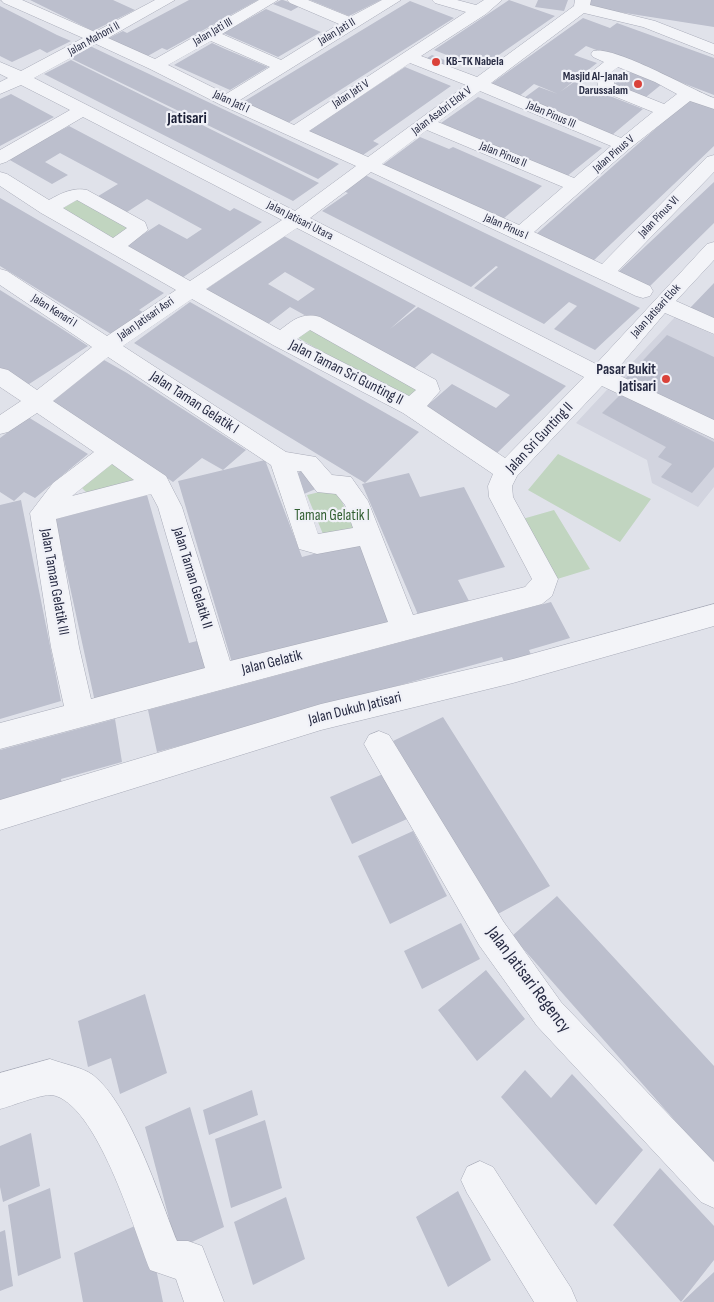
<!DOCTYPE html>
<html>
<head>
<meta charset="utf-8">
<style>
  body { margin:0 }
  canvas { display:block; background:#e0e2ea }
</style>
</head>
<body>
<canvas width="714" height="1302"></canvas>
<script>
const ctx = document.querySelector('canvas').getContext('2d');
ctx.lineJoin = 'round';
function fillPath(path, color) { ctx.fillStyle = color; ctx.fill(path, 'evenodd'); }
function trace(path, color, width, dash) { ctx.strokeStyle = color; ctx.lineWidth = width; ctx.lineCap = dash ? 'butt' : 'round'; ctx.setLineDash(dash || []); ctx.stroke(path); }
function drawText(font, color, halo, rows, align = 'center') {
  ctx.font = font + ' "Sofia Sans Condensed",sans-serif'; ctx.lineWidth = 4.5; ctx.setLineDash([]); ctx.textBaseline = 'middle'; ctx.strokeStyle = halo; ctx.fillStyle = color; for (const [text, x, y, turn = 0] of rows) {
    ctx.save(); ctx.translate(x, y); ctx.rotate((+turn || 0) * Math.PI / 180); ctx.textAlign = isNaN(turn) ? turn : align; if (halo) ctx.strokeText(text, 0, 0); ctx.fillText(text, 0, 0); ctx.restore();
  }
}
fillPath(new Path2D(`
  M675 317 714 335V487L698 507 652 483 647 460 576 423Z`), '#d2d4df');
fillPath(new Path2D(`
  M80 198 136 228 117 241 60 210Z
  M312 323 426 388 409 402 295 336Z
  M558 454 651 499 620 542 528 490Z
  M117 459 140 479 92 498 81 487Z
  M336 488 355 531 325 539 307 495Z
  M554 510 590 569 554 580 519 520Z`), '#c1d5c0');
fillPath(new Path2D(`
  M30 0H113L135 10 93 31Z
  M189 0H258L167 50 162 48 146 57 107 39 123 31 127 33Z
  M281 0H283L300 6 291 11 273 4Z
  M310 0H381L349 16Z
  M509 0 555 16 480 68 434 50Z
  M538 0H568L564 11 535 7Z
  M590 0H714V27L587 7Z
  M410 1 454 18 288 123 243 102Z
  M0 6 57 35 71 41 47 53 40 49 12 62 0 56Z
  M266 9 321 32 278 57 223 33Z
  M583 18 610 28 617 23 714 58V95L586 46 574 55 597 63 560 92 574 82 643 109 612 135 524 98 539 87 558 94 534 84 517 98 488 86Z
  M212 43 225 49 268 67 230 90 174 65Z
  M90 46 339 164 318 179 68 57Z
  M432 55 450 62 439 69 422 61Z
  M71 60 293 170 319 183 293 201 44 74Z
  M405 67 451 86 373 141 379 144 360 157 306 132Z
  M631 72 662 84 646 97 614 84Z
  M11 94 54 117 0 146V99Z
  M478 97 602 148 566 177 441 123Z
  M689 99 714 108V146L592 262 534 236Z
  M69 126 230 211 234 208 262 222 182 278 125 246 159 224 187 239 202 229 147 199 124 214 95 198 118 184 60 153 45 162 68 175 52 184 8 159Z
  M420 137 449 149 453 147 542 186 503 219 381 166Z
  M365 175 640 308 595 350 554 329 577 306 569 302 544 324 474 288 498 267 496 266 471 287 322 211 348 193 343 191Z
  M714 182V223L647 289 616 274Z
  M0 198 164 293 139 310 143 312 111 334 0 266Z
  M284 236 416 306 390 329 418 307 566 386 495 455 421 411 452 384 496 408 510 395 432 353 409 373 290 307 263 328 202 292ZM285 272 315 289 298 301 268 284Z
  M714 283V319L690 308Z
  M0 290 56 325 88 346 26 386 0 369Z
  M190 302 227 323 419 432 365 483 134 343Z
  M667 335 714 357V422L626 378Z
  M104 360 127 373 246 450 223 470 202 458 173 482 49 399Z
  M621 394 714 442V467L692 493 661 477 672 464 658 457 666 447 602 413Z
  M28 417 88 454 35 498 24 492 14 501 0 492V438Z
  M265 460 302 557 362 541 395 620 233 666 178 481Z
  M306 469 320 487 304 494 291 476Z
  M409 473 420 497 464 487 505 567 458 580 470 603 419 617 362 484Z
  M147 495 189 643 197 641 206 670 95 702 55 518Z
  M21 500 61 701 0 719V505Z
  M551 602 570 638 529 650 534 661 507 669 502 657 157 752 148 710Z
  M443 717 550 886 496 915 393 741Z
  M115 719 122 762 61 779 62 785 0 802V750Z
  M383 774 407 819 352 844 330 797Z
  M413 831 447 896 390 924 358 856Z
  M557 896 714 1066V1165L512 936Z
  M461 923 480 959 422 989 404 951Z
  M486 970 525 1019 477 1061 438 1010Z
  M145 994 167 1073 120 1094 111 1058 88 1067 78 1021Z
  M525 1070 551 1098 572 1074 643 1150 596 1205 501 1097Z
  M252 1090 258 1115 209 1135 203 1110Z
  M190 1107 224 1227 177 1249 145 1127Z
  M265 1120 282 1188 231 1208 215 1139Z
  M31 1133 40 1186 3 1202 0 1187V1146Z
  M660 1168 714 1226V1260L681 1302 613 1225Z
  M50 1188 61 1258 18 1276 8 1205Z
  M458 1191 491 1260 448 1287 416 1217Z
  M286 1197 305 1259 253 1285 234 1222Z
  M146 1221 163 1302H83L74 1253Z
  M5 1230 13 1286 0 1291V1232Z
  M714 1272V1302H682Z`), '#bcbfcd');
const minor = new Path2D(`
  M1 0H22L95 32 155 0H175L108 38 155 59 259 0H278L222 34 281 60 339 24 290 3 287 0H308L350 17 382 0H401L240 100 294 125 466 12 435 3 432 0H457L476 5 484 0H502L486 14 421 56 477 77 574 6 575 0H591L590 5 655 21 714 44V55L643 27 584 13 491 83 621 138 653 112 599 90 597 81 589 74 604 62 593 57 591 54 593 51C614 45 690 89 714 98V109L690 101 629 149 534 232 602 264 707 157 714 155V172L618 271 650 286 653 291 650 296 643 298 636 296 371 172 310 218 596 364 707 244 714 242V260L676 301 714 318V334L665 313 614 373 714 420V439L602 386 517 476 512 486 513 497 558 579 552 596 542 604 0 749V723L64 706 51 647 30 513 53 483 94 452 37 413 8 432 0 434V415L21 401 0 387V368L8 370 37 390 92 347 0 285V269L7 271 107 336 176 290 41 213 0 186V172L7 174 49 200C61 193 74 187 87 190L145 222 148 230 128 246 190 281 282 220 83 117 6 162 0 164V150L70 110 21 85 0 94V82L8 78 0 74V62L21 71 83 38 4 3ZM211 41 270 67 226 94 168 65ZM96 44 150 69 221 105 356 166 295 211 34 78ZM410 63 466 85 368 157 309 131ZM618 67 655 82 677 94 664 104 614 84V79L609 74ZM480 91 611 146 574 178 438 122ZM427 130 563 187 519 225 382 164ZM77 200 127 228 113 238 63 208ZM297 228 584 377 505 458 427 406 440 391 436 380 320 317C302 312 293 320 280 330L206 289ZM192 299 273 345 403 413 493 474 488 486 489 497 532 579 525 587 413 615 368 501 351 477 332 475 316 457 286 452 123 346ZM310 330 416 390 409 396 297 339ZM108 357 271 465 299 549 317 554 360 546 388 622 230 661 182 507 166 476 53 401ZM112 464 134 480 72 496ZM297 471H301L317 492 336 494 345 505 353 528 318 534ZM151 494 158 507 205 668 91 699 79 647 56 519Z
  M714 604V626L513 683 321 730 0 830V800L321 704 513 659Z
  M379 731 389 735 503 921 561 1002 714 1162V1208L701 1202 537 1026 479 945 369 753 364 744 369 735Z
  M50 1059C63 1064 82 1067 93 1075 130 1104 159 1196 177 1241H188L202 1246 224 1302H184L176 1279 150 1270C134 1230 97 1103 52 1095 41 1094 12 1106 0 1109V1073Z
  M480 1161 493 1167 571 1288 577 1302H534L467 1193 461 1180 467 1167Z`);
trace(minor, '#a8abb8', 1);
fillPath(minor, '#f3f4f8');
for (const [x, y, r, color] of [
  [436,62,5,"#da423a"],
  [638,84,5,"#da423a"],
  [666,379,5,"#da423a"]
]) { const dot = new Path2D(); dot.arc(x, y, r, 0, 2 * Math.PI); ctx.fillStyle = color; ctx.fill(dot); trace(dot, '#f0f1f7', 2); }
drawText('12px', '#272b43', '#f0f1f7', [
  ["Jalan Jati III",213,32,-30],
  ["Jalan Jati II",337,32,-31],
  ["Jalan Mahoni II",94,39,-29],
  ["Jalan Jati V",351,94,-33],
  ["Jalan Jati I",231,102,25],
  ["Jalan Asabri Elok V",442,111,-37],
  ["Jalan Pinus III",551,115,23],
  ["Jalan Pinus V",614,154,-41],
  ["Jalan Pinus II",503,155,22],
  ["Jalan Pinus VI",659,217,-46],
  ["Jalan Jatisari Utara",300,221,27],
  ["Jalan Pinus I",506,227,24],
  ["Jalan Kenari I",54,311,32],
  ["Jalan Jatisari Elok",656,311,-48],
  ["Jalan Jatisari Asri",146,319,-35]
]);
drawText('bold 12px', '#272b43', '#f0f1f7', [
  ["KB-TK Nabela",446,62],
  ["Masjid Al-Janah",628,77,"right"],
  ["Darussalam",628,91,"right"]
], 'left');
drawText('bold 15px', '#272b43', '#f0f1f7', [
  ["Pasar Bukit",656,370],
  ["Jatisari",656,387]
], 'right');
drawText('15px', '#272b43', '#f0f1f7', [
  ["Jalan Taman Sri Gunting II",346,373,27],
  ["Jalan Taman Gelatik I",194,403,33],
  ["Jalan Sri Gunting II",540,438,-47],
  ["Jalan Taman Gelatik II",192,578,73],
  ["Jalan Taman Gelatik III",54,582,80],
  ["Jalan Gelatik",272,663,-14],
  ["Jalan Dukuh Jatisari",355,709,-14]
]);
drawText('15px', '#336033', '#f0f1f7', [
  ["Taman Gelatik I",332,516]
]);
drawText('bold 16px', '#191d34', '#f0f1f7', [
  ["Jatisari",187,119]
]);
drawText('18px', '#272b43', '#f0f1f7', [
  ["Jalan Jatisari Regency",528,980,53]
]);
</script>
</body>
</html>
